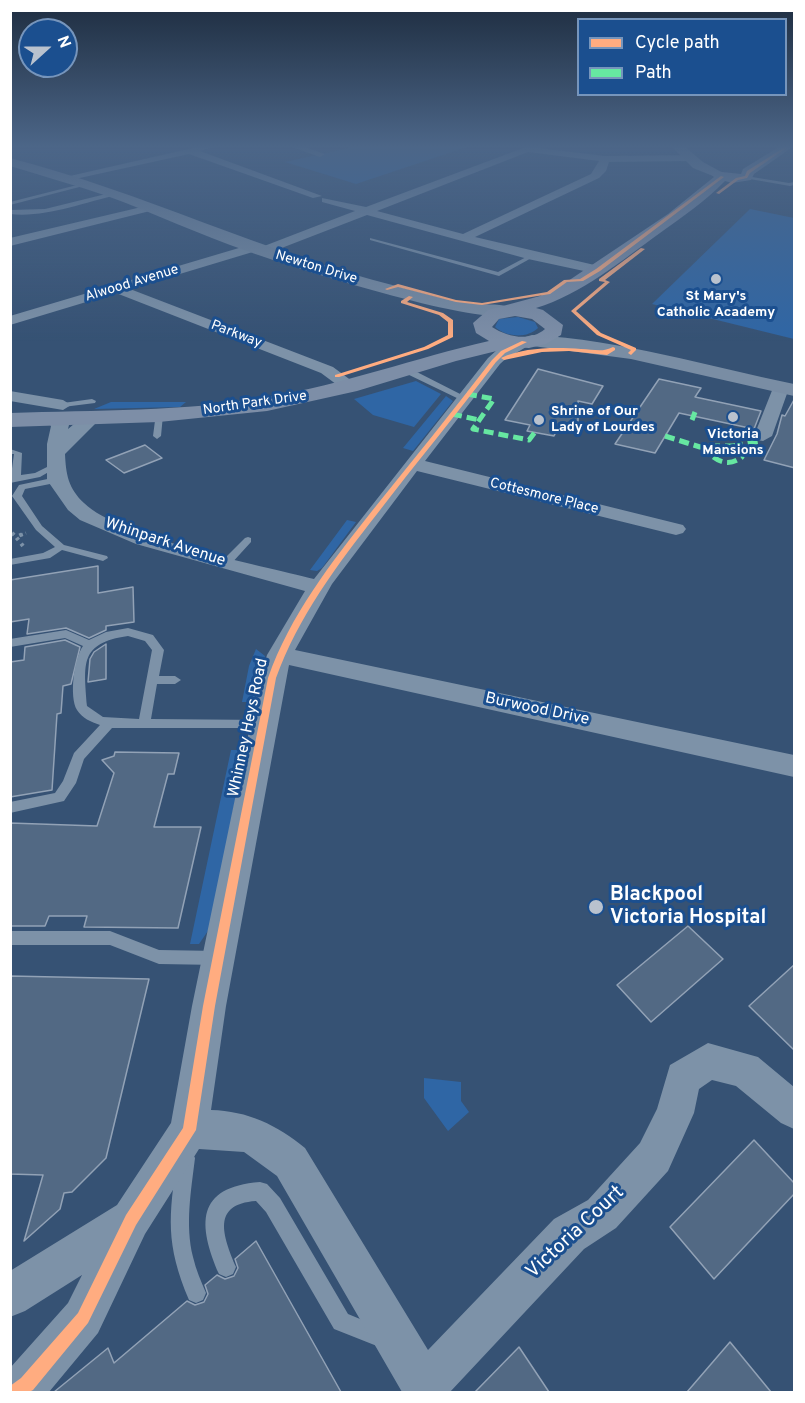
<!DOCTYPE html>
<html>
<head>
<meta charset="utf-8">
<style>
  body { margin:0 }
  #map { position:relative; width:805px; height:1403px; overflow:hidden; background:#365274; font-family:Overpass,sans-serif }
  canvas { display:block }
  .frame { position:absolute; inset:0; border:12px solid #fff; pointer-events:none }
  .legend { position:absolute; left:577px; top:18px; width:210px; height:78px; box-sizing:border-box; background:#1b4f8f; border:2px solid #7695bc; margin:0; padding:8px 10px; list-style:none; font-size:18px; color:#fff }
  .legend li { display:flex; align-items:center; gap:12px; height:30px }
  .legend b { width:30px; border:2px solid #7695bc }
  .north { position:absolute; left:18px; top:18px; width:60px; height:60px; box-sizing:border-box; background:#1b4f8f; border:2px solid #7695bc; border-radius:50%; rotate:69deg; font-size:16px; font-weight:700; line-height:24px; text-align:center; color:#fff }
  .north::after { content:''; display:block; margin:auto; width:21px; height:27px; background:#b9c2ce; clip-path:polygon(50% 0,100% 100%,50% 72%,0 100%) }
</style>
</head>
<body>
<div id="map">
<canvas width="805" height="1403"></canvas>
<div class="frame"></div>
<ul class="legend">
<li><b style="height:8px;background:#ffac80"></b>Cycle path</li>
<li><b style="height:8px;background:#66e7a1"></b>Path</li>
</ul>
<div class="north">N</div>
</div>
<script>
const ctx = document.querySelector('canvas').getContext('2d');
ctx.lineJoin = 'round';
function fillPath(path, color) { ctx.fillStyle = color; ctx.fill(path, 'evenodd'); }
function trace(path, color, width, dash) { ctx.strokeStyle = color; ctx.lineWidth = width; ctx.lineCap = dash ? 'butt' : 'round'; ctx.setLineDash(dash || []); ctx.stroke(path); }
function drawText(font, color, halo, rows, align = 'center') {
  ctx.font = font + ' Overpass,sans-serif'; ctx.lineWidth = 6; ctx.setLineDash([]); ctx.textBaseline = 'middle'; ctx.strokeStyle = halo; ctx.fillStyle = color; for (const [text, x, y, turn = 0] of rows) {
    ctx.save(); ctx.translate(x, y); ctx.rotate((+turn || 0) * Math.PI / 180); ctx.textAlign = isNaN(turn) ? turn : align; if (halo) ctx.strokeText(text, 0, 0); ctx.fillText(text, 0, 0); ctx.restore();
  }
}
fillPath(new Path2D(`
  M362 145H473L356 184 285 162Z
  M750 209 794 218V339L652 304Z
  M518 317 535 322 538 328C527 339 506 337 495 327L499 319Z
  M416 381 441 394 414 427 373 415 354 399Z
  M446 396 453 401 413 451 403 448Z
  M111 402H186L180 407 94 409Z
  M347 520 356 522 322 568 317 571 310 570Z
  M256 649 265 656 254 702H242L249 666Z
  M231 750H245L210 928 199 944H190Z
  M424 1078 461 1082V1101L469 1112 448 1131 424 1098Z`), '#2f66a5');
const building = new Path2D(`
  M538 369 603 386 592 404 578 401V431L556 432 554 436 527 431 530 425 505 420Z
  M659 379 701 388 695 397 761 411 754 429 679 413 655 453 615 444Z
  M795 398V468L764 460 777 434 782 415 785 416Z
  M145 445 162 458 124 473 106 460Z
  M98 566V593L133 587 134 622 106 626V630L89 638 66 628 27 634 29 619 10 622V580Z
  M65 640 80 647 71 684 63 686 61 713 57 714 52 790 10 797V662L24 660 25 647Z
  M106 644V679L88 682 90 659 94 652Z
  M115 752 179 753 174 774H168L154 827H201L178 928 84 927 87 916H49L45 926H10V823L97 826 114 773 102 760 114 756Z
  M688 926 723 959 651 1022 617 985Z
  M795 964V1051L749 1006Z
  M10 976 149 979 106 1158 72 1192 64 1193 60 1209 24 1241 43 1175 10 1174Z
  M754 1140 795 1184V1193L714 1279 670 1227Z
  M256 1241 341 1392H54L108 1348 114 1363 187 1301 195 1305 204 1302 208 1294 205 1285 217 1275 225 1279 234 1276 238 1268 235 1259Z
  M730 1342 771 1392H687Z
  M519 1347 549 1392H475Z`);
fillPath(building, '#526984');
trace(building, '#92a2b6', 1.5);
trace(new Path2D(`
  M10 532 14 535
  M21 535 26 533`), '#7d92a8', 3, [2, 3]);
trace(new Path2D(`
  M12 533 16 537
  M23 546 16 537 25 533`), '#7d92a8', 4, [3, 4.5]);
fillPath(new Path2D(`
  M786 145H794V147L786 146Z
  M746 176 789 183 794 182V185L790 186 744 178Z
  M85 183 87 185 10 205V202Z
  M114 192 116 195C83 203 44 218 10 214V210L45 209Z
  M370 238 498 272 530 255 535 256 499 276 370 240Z
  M405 369H411L468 398 461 400 405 373Z
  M92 399 96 401 95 403 63 407 59 405 63 403Z
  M156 413 163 415 161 436 157 439 153 436Z
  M10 449 22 453 21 475 35 473 55 463 59 466 40 477 10 483 14 454H10Z
  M57 477 60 478V482L25 489 22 496 42 526 64 545 107 556 108 558 103 561 62 550 50 558 10 565V559L43 553 55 547 36 530 12 496 19 485Z
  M248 537 251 538V542L230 565H222V561L245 538Z
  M128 628 153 635 164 650 159 676H175L181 680 175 684H157L151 719 264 720 268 722 270 725 268 728H112L84 759 76 783 64 801 10 813V802L55 793 63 781 74 753 100 725C91 722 82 718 77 710 69 697 74 658 83 646L65 638 10 647V639L66 630 89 640 106 632ZM128 636 145 641 152 650 139 719 103 717 87 706C84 664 79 643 128 636Z
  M10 931H110L159 950 218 951 223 953 226 958 223 963 218 965 159 964 110 945H10Z
  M186 1149 192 1152 195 1158C191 1191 185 1225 193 1257 196 1270 201 1281 206 1293L203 1300 196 1303 189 1300C165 1243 169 1217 177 1158L180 1152Z
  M260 1182 267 1184 280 1198 348 1314 389 1331 392 1338 389 1345 382 1348 334 1329 266 1212 256 1201C211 1204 223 1236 236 1267L233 1274 226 1277 219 1274C198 1225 195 1187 260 1182Z`), '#7d92a8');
fillPath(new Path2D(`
  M206 145H221L200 151 322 196 313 198 189 154 66 181 61 178Z
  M286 145H299L325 154 320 157Z
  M531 145H542L539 148 605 156 689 155 694 158 689 161 609 162 606 171 599 178 475 237 603 267V273L598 274 528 259 367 215 266 254 256 251 130 289 333 367 356 384 358 387 356 390H344L321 373 116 293 10 325V316L249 245 259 248 355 211 322 202V198L366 207ZM528 152 599 161 591 174 463 234 377 211Z
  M150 205 154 206V210L10 246V238Z
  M524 337 529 339 532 342C523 351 509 355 500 364L425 461 683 525 686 529 683 533 676 535 417 471 332 584 295 650 794 755V777L289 665 226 1006 211 1110C248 1111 277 1125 305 1148L428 1350 554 1219 588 1200 640 1143 657 1109 670 1065 708 1043 758 1057 794 1087V1129L781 1123 736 1086 712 1080 699 1089 694 1113 668 1171 616 1228 584 1249 450 1392H402L277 1176 244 1152 199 1149 145 1234 98 1333 49 1392H10V1368L68 1303 82 1275 25 1311 10 1317V1271L117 1205 171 1123 192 1006 260 678 267 655 305 591 136 544 80 520 68 510 47 480V444L51 426 45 419 48 415H60L69 425 68 429 86 414H98L101 418 65 454C66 474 68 488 84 503 120 538 260 565 314 579L488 358 498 349Z
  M781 383 789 388 772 436 763 441 757 440 754 436 773 388Z
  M10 391 63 400 71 405 63 410 10 401Z`), '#7d92a8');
fillPath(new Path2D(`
  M670 145H683L703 162 725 174 718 178 693 168Z
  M10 158C142 192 265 253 396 286 424 293 452 302 481 304 491 305 509 303 515 312 500 334 279 263 247 251 200 235 154 213 107 196 75 185 42 176 10 166Z
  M532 335C622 340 707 366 794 384V396L631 359 525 345 522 341 525 337Z`), '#798da4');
fillPath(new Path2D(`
  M782 145 794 146 754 174 751 180 732 183 725 181C706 201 682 217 660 233 621 261 582 294 536 308L543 310 563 325 561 335 546 344 529 348 513 347 456 361 357 391 267 411 159 422 10 427V413C96 410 184 412 269 397 344 384 415 358 489 341L476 333 473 323 488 310 540 296 565 283 668 214 714 177 711 174 713 171 741 174 743 169ZM515 316 532 319 545 329C530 342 507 337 492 327L499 319Z`), '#7d8ea7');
trace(new Path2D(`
  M467 394 494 399 473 429 529 440 535 432
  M452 414 479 420
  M692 420 695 412
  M665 436 700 447 710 446
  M710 446H733L742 452V457C729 467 717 462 707 451Z
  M733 446 761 441`), '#66e7a1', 5, [10, 5]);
fillPath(new Path2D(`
  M788 145H791L750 173 747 178 738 180 719 194 716 193 736 178 745 176 747 171Z
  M721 176 724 177 600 271 583 281 567 282 550 294 482 305 456 302 398 287 387 290 385 289 398 284 456 300 482 303 547 292 564 280 580 279 596 269Z
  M641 248 645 249 605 280 610 282 576 311 601 333 636 348V350L631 355 628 353 631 350 597 335 571 311 605 282 599 281V279Z
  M409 296 413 297 407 302 443 313 453 320V337L428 349 339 377H335V375L424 347 448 335V322L439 315 401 303V301Z
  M522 341 527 342 505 353 496 362C457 414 416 463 377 514 337 565 298 617 276 678L215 1006 196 1130 136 1225 88 1323 33 1390 29 1392H10V1386L21 1378 78 1313 126 1215 183 1128 203 1006 268 678C290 615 331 563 372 511 412 461 453 411 492 360L501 351Z
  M613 347 615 348V350L607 355 569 351 542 352 504 360 501 358C524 347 556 347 581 349 593 349 602 353 613 347Z`), '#ffac80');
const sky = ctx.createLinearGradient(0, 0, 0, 341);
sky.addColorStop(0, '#1e2d40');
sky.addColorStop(0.43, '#4c6688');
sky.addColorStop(1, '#4c668800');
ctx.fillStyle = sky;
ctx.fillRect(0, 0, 805, 341);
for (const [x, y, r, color] of [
  [716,279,6,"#b9c2ce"],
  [733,417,6,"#b9c2ce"],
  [539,420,6,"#b9c2ce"],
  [596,907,8,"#b9c2ce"]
]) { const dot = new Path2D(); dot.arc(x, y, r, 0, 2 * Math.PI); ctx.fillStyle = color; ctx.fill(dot); trace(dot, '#1b4f8f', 2); }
drawText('14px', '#fff', '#1b4f8f', [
  ["Newton Drive",316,268,17],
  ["Alwood Avenue",132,284,-17],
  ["Parkway",236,335,21],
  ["North Park Drive",255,404,-8],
  ["Cottesmore Place",544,497,14]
]);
drawText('bold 14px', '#fff', '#1b4f8f', [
  ["St Mary's",716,297],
  ["Catholic Academy",716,313],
  ["Shrine of Our",551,412,"left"],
  ["Lady of Lourdes",551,428,"left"],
  ["Victoria",733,435],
  ["Mansions",733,451]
]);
drawText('16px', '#fff', '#1b4f8f', [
  ["Whinpark Avenue",165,543,18],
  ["Burwood Drive",537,710,12],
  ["Whinney Heys Road",249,728,-78]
]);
drawText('bold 20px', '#fff', '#1b4f8f', [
  ["Blackpool",610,896],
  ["Victoria Hospital",610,919]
], 'left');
drawText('20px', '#fff', '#1b4f8f', [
  ["Victoria Court",576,1233,-43]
]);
</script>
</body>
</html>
